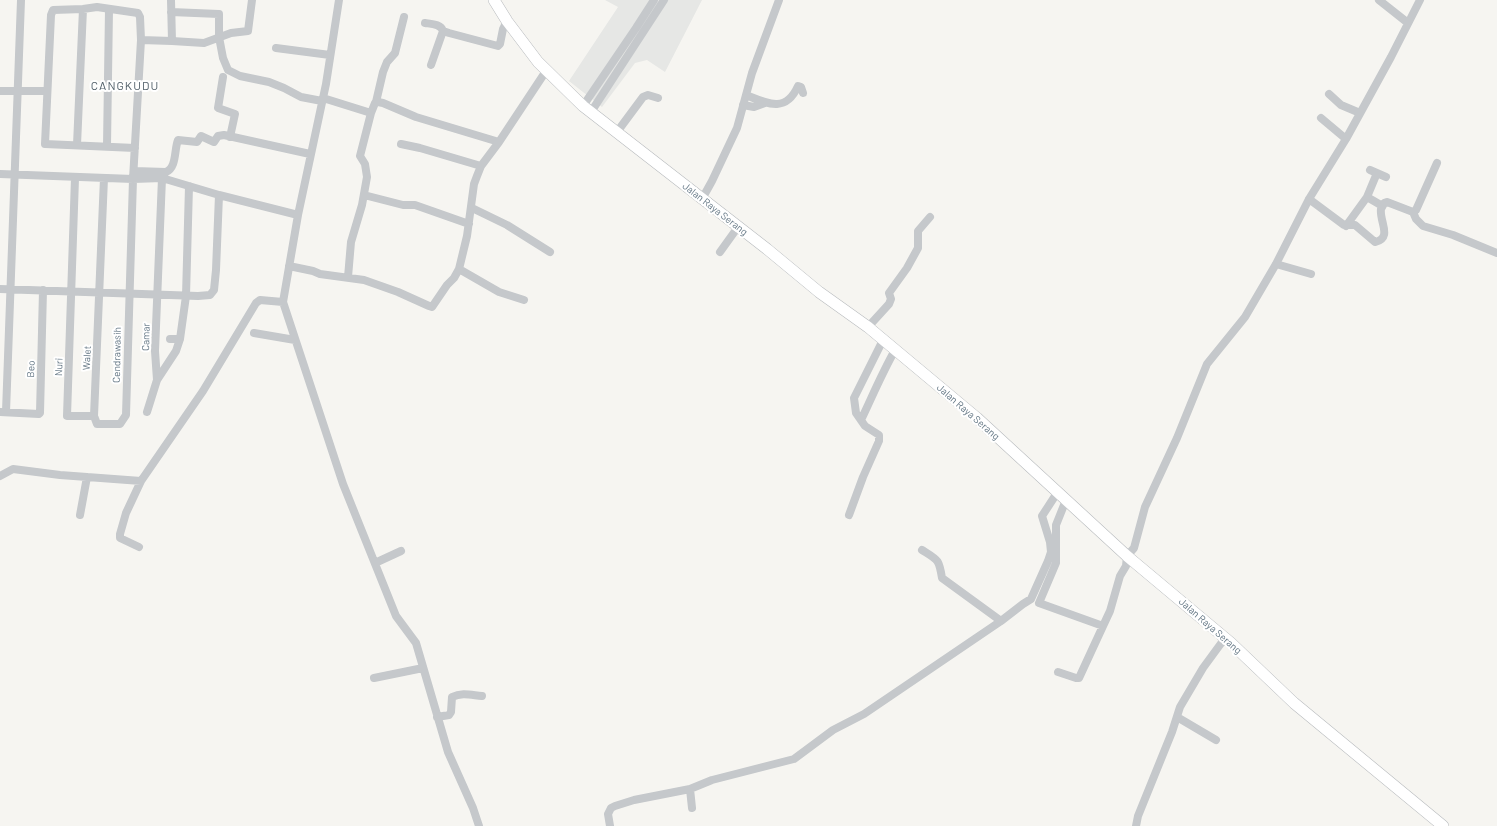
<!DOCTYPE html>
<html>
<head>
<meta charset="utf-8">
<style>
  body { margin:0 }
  canvas { display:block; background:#f6f5f1 }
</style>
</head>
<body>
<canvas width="1497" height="826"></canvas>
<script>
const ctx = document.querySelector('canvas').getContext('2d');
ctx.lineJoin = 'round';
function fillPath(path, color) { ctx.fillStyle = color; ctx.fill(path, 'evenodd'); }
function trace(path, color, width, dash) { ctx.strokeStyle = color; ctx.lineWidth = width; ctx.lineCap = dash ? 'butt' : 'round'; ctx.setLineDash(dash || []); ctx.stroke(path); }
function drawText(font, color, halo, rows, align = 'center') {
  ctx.font = font + ' Barlow,sans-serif'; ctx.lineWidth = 4; ctx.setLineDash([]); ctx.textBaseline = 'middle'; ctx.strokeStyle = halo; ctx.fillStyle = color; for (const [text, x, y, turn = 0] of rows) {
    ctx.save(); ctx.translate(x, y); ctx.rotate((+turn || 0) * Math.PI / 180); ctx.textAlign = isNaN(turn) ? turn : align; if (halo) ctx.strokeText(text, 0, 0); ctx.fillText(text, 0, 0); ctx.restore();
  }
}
fillPath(new Path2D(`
  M605 0H702L665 72 647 60 635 63 602 107 569 81 618 7Z`), '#e6e7e5');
const highway = new Path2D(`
  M494 0 507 21 538 62 583 106 767 249 819 292 868 327 977 418 1127 556 1231 643 1294 703 1443 826`);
trace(highway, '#b7babd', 12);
trace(new Path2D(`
  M339 0 326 84 298 215 283 302 343 484 396 616 416 643 448 752 473 808 479 826
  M1379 0 1408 23
  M171 12 219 14V37L223 58 228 70 240 76 269 82 284 88 301 97 322 101
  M425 23C432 24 441 24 443 31L449 33 498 46 500 44 503 29 507 21
  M172 41 204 43 231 33 248 31 252 0
  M276 48 330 55
  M431 65 443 31
  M223 77 218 108 235 114 230 137
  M0 91H47
  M1329 94 1341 105 1360 113
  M746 95C768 104 786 113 798 86L801 87 803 93
  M323 98 371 113
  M376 102 383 72 387 62 395 53 404 17
  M743 105 754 107 765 103
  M583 106 636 28 654 0
  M591 112 664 0
  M1321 118 1346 139
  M617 132 643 97 648 95 658 98
  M401 144 420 148 481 166
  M77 145 83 9
  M107 146 109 9
  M135 148 45 144 51 15 53 10 83 9 97 7 138 13 140 17 141 40
  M1370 170 1386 177
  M134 171 166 172C177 167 174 150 178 140L197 142 201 136 214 142 218 136 224 135 310 154
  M0 174 133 179 162 178 219 195 298 215
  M75 178 67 416H94
  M104 178 94 416 97 424H120L126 415 133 179 141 40 172 41 171 0
  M364 195 403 205H415L469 224
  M1367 197 1379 204
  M702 199 712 181 737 128 752 73 779 0
  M1309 199 1344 225H1355L1375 242C1393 238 1379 221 1381 209 1381 209 1384 204 1384 203L1387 202 1413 212 1416 210 1437 163
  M472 208 507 225 550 252
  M1413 212 1416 219 1423 226 1453 235 1497 253
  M1346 226 1367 197 1377 173
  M720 252 738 227
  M1276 264 1311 274
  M289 266 313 271 320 274 364 280 398 292 429 306 432 307 447 285 454 278 459 269 467 236 474 184 477 176 481 166 499 142
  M459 269 499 292 524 300
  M348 277 351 242 362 205 367 177 365 164 360 156 371 113 375 103 378 102 383 103 416 117 499 142 546 71
  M0 289 198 296 210 295 214 290 216 270 219 195
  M868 327 889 304 891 299 889 293 907 268 918 248V231L930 217
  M254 333 295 340
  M170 339H180
  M157 380 155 351 162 178
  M0 412 39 414 40 413 43 290
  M6 412 21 0
  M147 412 157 380 176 351 180 339 186 296 189 186
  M861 420C872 397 882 373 895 350
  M0 476 13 469 60 475 141 481 203 391 256 303 260 300 283 302
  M1066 500 1056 525V563L1039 603 1103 626 1110 611 1120 576 1126 566 1127 556 1134 548 1145 507 1177 438 1207 364 1245 317 1276 264 1309 199 1346 139 1391 57 1420 0
  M80 515 87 477
  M849 515 863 477 879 441V435L865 426 856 413 854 398 883 340
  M139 547 120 538V534L126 513 141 481
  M922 550C938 560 939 559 942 578L1001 621
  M375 563 401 551
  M1058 672 1076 678H1079L1103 626
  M374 678 423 668
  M437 717 449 715 451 712 452 697C462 692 471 695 482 696
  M1177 717 1216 740
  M690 789 692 808
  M610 826 608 814 611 808 615 806 634 800 690 789 712 780 794 759 833 730 864 714 1001 621 1023 604 1031 599 1048 561 1051 552 1050 542 1042 516 1057 493
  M1136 826 1138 816 1172 732 1180 707 1203 668 1225 638`), '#c5c8cb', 8);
trace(highway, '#fff', 11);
drawText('10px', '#637684', '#fff', [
  ["Jalan Raya Serang",715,209,38],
  ["Camar",146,337,-89],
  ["Cendrawasih",117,355,-89],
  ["Walet",87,358,-87],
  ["Nuri",59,367,-88],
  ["Beo",31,369,-88],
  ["Jalan Raya Serang",968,412,41],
  ["Jalan Raya Serang",1210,626,41]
]);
ctx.letterSpacing = '1px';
drawText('12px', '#515f69', '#fff', [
  ["CANGKUDU",125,86]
]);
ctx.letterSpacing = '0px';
</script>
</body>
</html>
